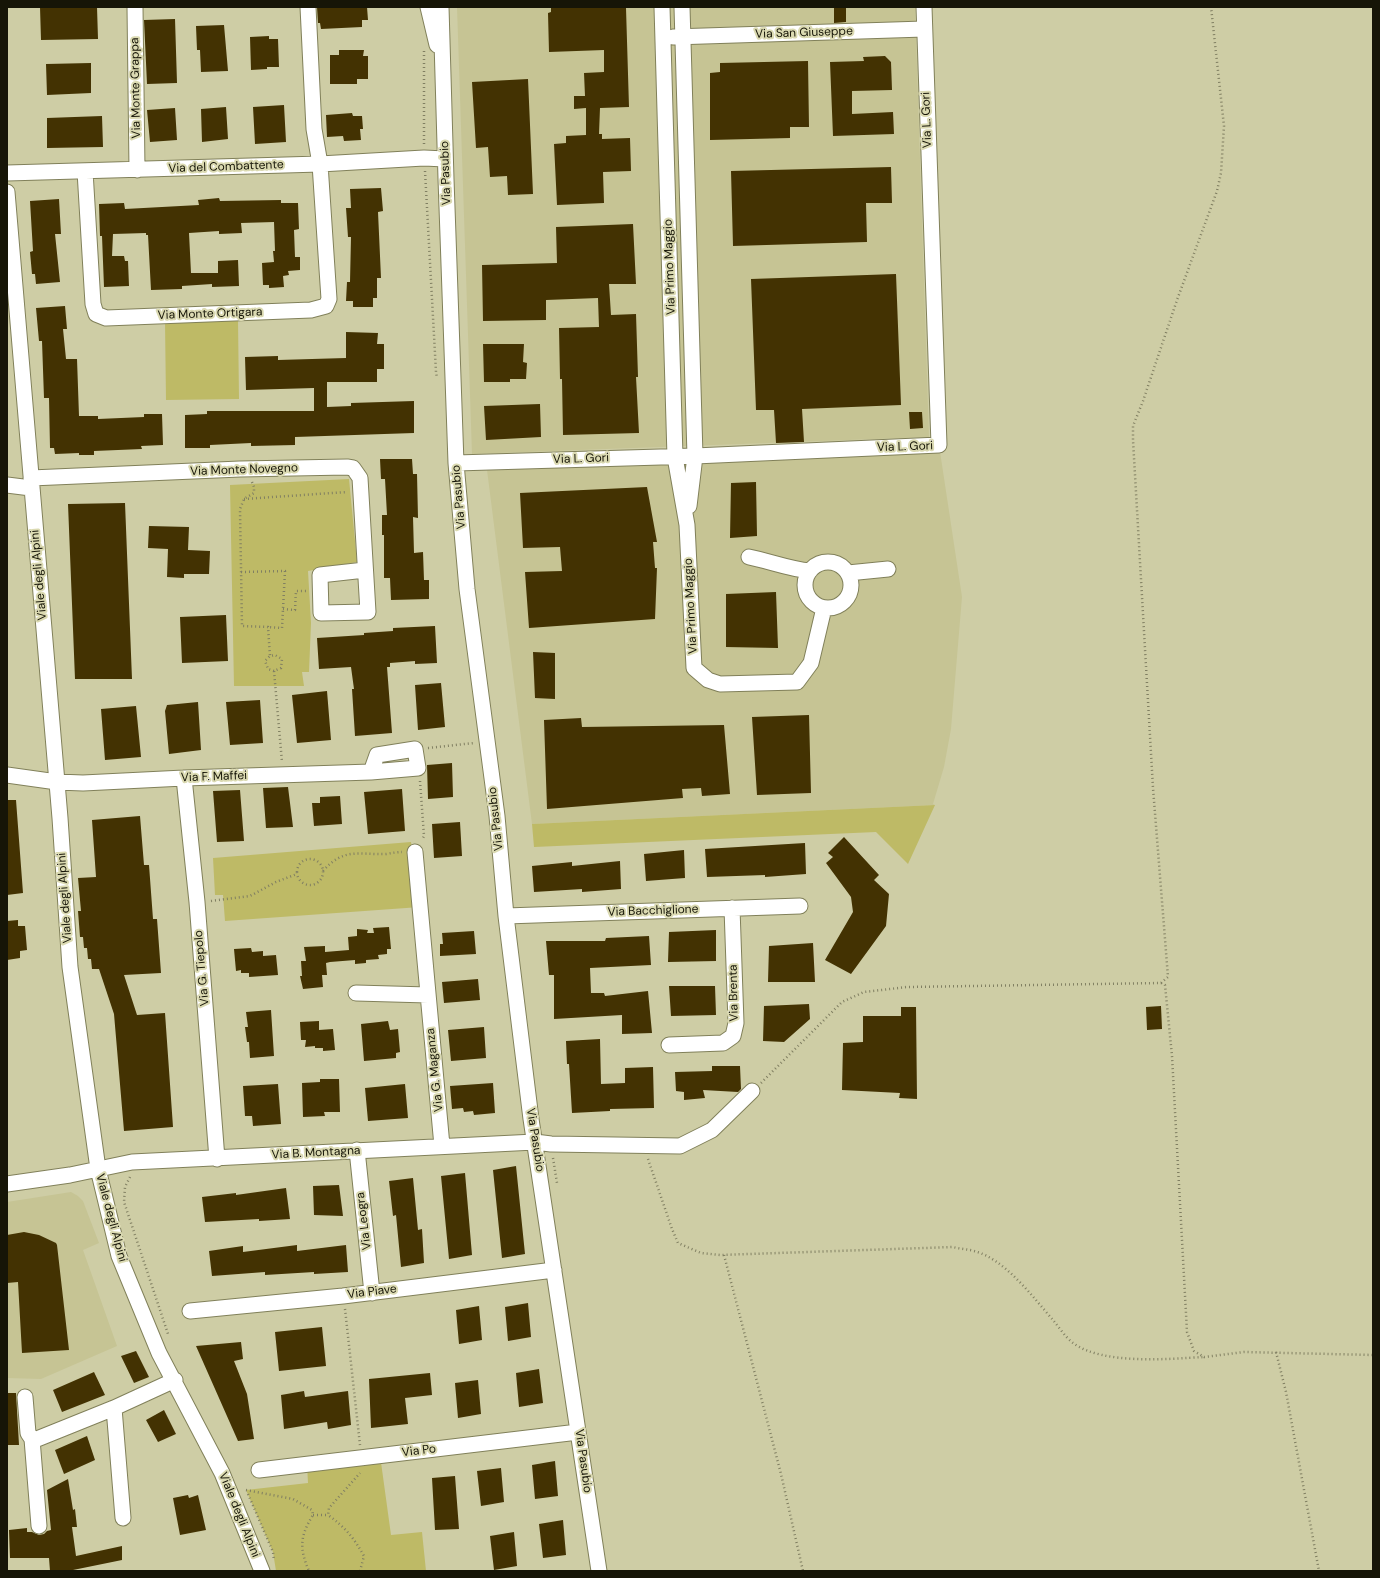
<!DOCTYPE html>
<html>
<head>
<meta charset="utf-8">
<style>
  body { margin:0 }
  #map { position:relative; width:1380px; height:1578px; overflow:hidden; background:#cecda5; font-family:"DM Sans",sans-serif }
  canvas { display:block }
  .frame { position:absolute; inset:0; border:8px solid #161507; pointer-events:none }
</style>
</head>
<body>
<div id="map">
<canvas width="1380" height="1578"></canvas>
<div class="frame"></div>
</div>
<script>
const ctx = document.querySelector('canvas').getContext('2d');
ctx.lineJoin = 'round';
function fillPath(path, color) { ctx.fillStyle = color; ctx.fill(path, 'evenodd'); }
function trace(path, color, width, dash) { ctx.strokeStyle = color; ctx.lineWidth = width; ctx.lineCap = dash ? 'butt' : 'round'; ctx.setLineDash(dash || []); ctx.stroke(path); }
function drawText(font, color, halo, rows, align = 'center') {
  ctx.font = font + ' "DM Sans",sans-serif'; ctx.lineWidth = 4; ctx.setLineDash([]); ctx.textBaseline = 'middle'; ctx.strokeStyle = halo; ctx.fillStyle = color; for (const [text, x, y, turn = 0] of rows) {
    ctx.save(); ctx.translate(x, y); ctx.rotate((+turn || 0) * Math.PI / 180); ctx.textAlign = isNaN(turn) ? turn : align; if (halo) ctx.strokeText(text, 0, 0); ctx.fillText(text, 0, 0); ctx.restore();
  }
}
fillPath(new Path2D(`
  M457 7H915L929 437 472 454Z
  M939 445 962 597 951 729 944 767 933 804 935 805 532 824 486 462Z
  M71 1192 78 1196 83 1201 99 1243 83 1250 117 1346 41 1379 7 1378V1202Z`), '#c6c494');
fillPath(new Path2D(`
  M238 320 239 399 166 400 165 322Z
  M349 479 357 562 308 571 311 623 309 672H302L304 686H234L230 485Z
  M935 805 908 864 876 832 534 847 532 824Z
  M411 842 420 907 225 921 223 895H215L213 858Z
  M380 1455 391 1535 422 1532 426 1571H276L273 1552 246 1490 308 1483 307 1464Z`), '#beba66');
fillPath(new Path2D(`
  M40 7H97L98 39 41 40Z
  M317 7H367L368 20H362V27L321 29 320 23H318Z
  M551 7 626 8 629 107 600 108 599 134H602V139L630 138 631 171 603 172 604 203 557 205 554 144 566 143V136L586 135V108L574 109V96H585L584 73 604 72V50L549 52 548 13 551 12Z
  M834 7H846V22L834 23Z
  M175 19 177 83 147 84 144 20Z
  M224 25 228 71 201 72 200 50H197L196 26Z
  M269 36V39H278L279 67H267V69L251 70 250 37Z
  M339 50H364L363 56H368V79H357V84H330V55H339Z
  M885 56 891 62 892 90 852 91V114L893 112 894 134 833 136 830 62 864 61 863 57Z
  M808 61 809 127H790V138L710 140V73L720 72V63Z
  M91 63V93L47 95 46 64Z
  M528 79 533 194 508 195 507 176 490 177 488 147 476 148 472 82Z
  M284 105 286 142 255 144 253 107Z
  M226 107 228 139 202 142 201 109Z
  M175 108 177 140 150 142 147 110Z
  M352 113 353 116H362L363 129H360L361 140 344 141 343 136 327 137 326 115Z
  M102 116 103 147 47 148V118Z
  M891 167 892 203H866L867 242 733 246 731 171Z
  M381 188 383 211 378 212 381 278H377V298H373V307H353V301H346L347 282H350L351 237H348L346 208H351L350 189Z
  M219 198 220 201 281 200V203H298L299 229 294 230 295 257H300V270L288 271 289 275 283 276 284 287 269 288V285H263L262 263 274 262 273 251H275L274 222 241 223 242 233 219 234V231L189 233 191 273H218V261L238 260 239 286 212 287V284L182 286V289L151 290 148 235H146V233L113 234 112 256H124L125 261H128L129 286 104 287 102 236H100L99 204 124 203 125 209 199 205 198 200Z
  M59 199 61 234H55L60 282 36 284 35 274H32L30 252 33 251 30 201Z
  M633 224 636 284H609L611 315 636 314 638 377H636L639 433 563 435 562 379H560L559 328 599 327 598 298 546 300V320L483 321 482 265 557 263 556 227Z
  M896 274 901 405 802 409 804 442 776 443 774 410H756L751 279Z
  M65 306 67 329H63L66 359H77L79 416H98V419L144 417V414H162L163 445 141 446 142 449 94 451V455H79V453L55 454 54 448H50L49 398H44L42 341H39L36 308Z
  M346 332 378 333 377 344H384V369H377V382H327V407L351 406V403L414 401V433L295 437V445L251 446V443L210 445V448H185V415L207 414V411H314V388L246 390 245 357 278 356V360L346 358Z
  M483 344H524L523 362 527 363 526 379H510V382H484Z
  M540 404 541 437 486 440 484 406Z
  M909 412H922L923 428 910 429Z
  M380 459H412L413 474H417L418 518 413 517 414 553 423 552 424 580H429V599L391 600 390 578H384V535H382V515H387L385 479H381Z
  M756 482 757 536 730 538 731 483Z
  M647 487 657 542H653L655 568H657L655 619 529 628 525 572 562 571 560 547 523 548 520 493Z
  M125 503 132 679H75L68 504Z
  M149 526 189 527 188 550 210 551 209 574H184V578L167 577 168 549 148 548Z
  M776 592 778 648 726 647V594Z
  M226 615 228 661 182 663 180 617Z
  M435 626 437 663 415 664V661L390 663V667H387L392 733 355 736 352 689H354L351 667 319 669 317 638 364 635V633L393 631V628Z
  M533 652 555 653V699L535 698Z
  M441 683 445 727 418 730 415 685Z
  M327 691 331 740 297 743 292 695Z
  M260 700 263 743 230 745 226 702Z
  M198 702 201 750 169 754 165 711 167 705Z
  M136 706 141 757 105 760 101 709Z
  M809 715 811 793 757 795 752 717Z
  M581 718 582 727 724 725 730 794 702 796 701 788 682 789 683 798 547 809 544 720Z
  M452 763 453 797 428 799 427 765Z
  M288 787 293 827 266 828 263 788Z
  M402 789 405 831 368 834 364 792Z
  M240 790 244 841 217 842 213 791Z
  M340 796 342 824 314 826 312 803H320V797Z
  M7 800H16L23 893 7 895Z
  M140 816 144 865H149L153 919H157L161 973 124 975 137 1015 165 1013 173 1127 124 1131 114 1014 99 969H92L91 959H88L87 948H84L83 937H80L78 911H81L78 878 96 877 92 820Z
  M460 822 462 856 434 858 432 824Z
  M844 837 879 875 874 880 889 894 886 926 851 974 825 960 853 912 851 897 826 863 833 857 828 853Z
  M805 843 806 874 765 877V875L707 877 705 849Z
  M684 850 685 878 646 881 644 854Z
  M620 861 621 889 582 892V889L534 892 532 866 572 862V866Z
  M18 920V926H25L27 950 20 951V958L7 960V921Z
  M389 927 391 949H387V954L378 955 379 959 366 960V963L355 964V960L330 962 326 963 327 975H322L323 987 303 989 300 976H302L301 961H306L304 947 325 946V952L349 950 348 937 357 936V929L368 930 367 933H374L373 928Z
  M716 930V961L668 962 669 932Z
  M474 931 476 954 440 956V944H443L442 933Z
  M649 936 651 965 590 968 591 993H604L605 996 648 991 652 1033 622 1034V1015L554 1019V975H549L546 941H605L606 938Z
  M813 943 815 982H768L769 946Z
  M251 948 252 952 263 951V956L276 955 278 975 249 977V973H241V970L236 971 234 949Z
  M478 979 480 1000 444 1003 442 982Z
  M669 986H715L716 1015 671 1016Z
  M809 1004 810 1019 784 1042 763 1041 764 1006Z
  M1161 1006 1162 1029 1147 1030 1146 1007Z
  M901 1007H916L917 1099 899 1098 900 1093 842 1090 843 1043 863 1042V1016H901Z
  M271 1010 274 1056 250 1058 249 1042H247L245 1027H248L246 1012Z
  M319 1021V1030L333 1029 335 1050 323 1051V1048H315V1046L305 1047 306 1040H301L300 1022Z
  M388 1021 390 1030 398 1029 400 1052 396 1053V1058L364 1061 361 1024Z
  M484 1027 486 1058 451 1061 448 1030Z
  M600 1039 601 1084 625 1083V1068L653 1067 654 1108 610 1109V1111L572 1113 569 1064H567L566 1041Z
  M712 1066H740L741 1089 738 1092 703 1090 705 1098 684 1100V1092L676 1091 675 1072 712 1071Z
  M320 1079H339L340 1112H324L325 1116 303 1117 302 1083 320 1082Z
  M493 1083 495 1113 474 1115 473 1111 464 1112 463 1108 452 1109 450 1086Z
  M278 1084 281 1124 253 1126 252 1116H245L243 1086Z
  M405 1084 408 1118 368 1121 365 1088Z
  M516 1166 525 1254 502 1258 493 1170Z
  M465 1173 472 1255 449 1259 441 1176Z
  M413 1178 418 1230 422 1229 424 1263 401 1267 396 1215 393 1216 389 1181Z
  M339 1185 343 1216 314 1215 313 1186Z
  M286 1188 290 1219 259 1221V1219L205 1222 202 1197 236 1193V1195Z
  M24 1232 39 1235 56 1243 57 1245 69 1350 22 1353 18 1282 7 1283V1235Z
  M297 1245V1251L346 1245 348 1272 314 1274V1272L265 1275V1272L212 1276 209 1251 243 1246V1252Z
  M528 1303 531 1337 508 1341 505 1307Z
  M479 1306 482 1340 459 1344 456 1310Z
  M322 1327 326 1366 279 1371 275 1332Z
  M241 1342 243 1359 234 1361 247 1394 254 1439 238 1441 196 1346Z
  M136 1351 149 1377 134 1383 121 1356Z
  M539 1369 543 1403 519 1407 516 1373Z
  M94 1372 105 1395 62 1412 53 1390Z
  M430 1373 432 1395 405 1398 408 1424 371 1428 369 1379Z
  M478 1380 481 1414 458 1418 455 1383Z
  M304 1391 305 1397 348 1391 351 1425 328 1429 327 1422 284 1429 281 1395Z
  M7 1393H16L19 1445H7Z
  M164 1410 176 1434 158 1442 146 1420Z
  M87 1436 95 1460 64 1474 55 1450Z
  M555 1461 558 1496 535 1499 532 1465Z
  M501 1468 504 1502 481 1506 477 1471Z
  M455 1476 459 1529 435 1530 432 1478Z
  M68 1479 73 1510 75 1509 77 1527H72L76 1556 122 1546V1560L73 1570V1571H50L49 1558H10L9 1530 27 1528V1532H32L39 1535 44 1534 47 1531 51 1530 47 1490Z
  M188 1495 189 1498 198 1495 206 1530 180 1535 173 1498Z
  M563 1520 566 1555 543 1558 539 1524Z
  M514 1532 517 1566 494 1570 490 1536Z`), '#433202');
const minor = new Path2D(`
  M135 7 137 170
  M428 7 437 45
  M441 7 446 179 456 463 467 589 497 816 506 916 531 1119 599 1571
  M662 7 675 457 687 525 694 668 708 680 720 684 797 682 811 663 824 608
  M682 7 695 456 689 506
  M673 37 924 29
  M85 171 93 304 96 314 106 318 311 310 326 306 329 299 320 164 314 129 308 7
  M7 173 320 164 424 158 445 159
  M7 192 60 818 70 967 98 1169 119 1256 159 1353 222 1473 262 1571
  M456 463 695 456 939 445 924 7
  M31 478 240 469 347 467 353 468 360 478 368 612 321 613 320 575 365 570
  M7 485 31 488
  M749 557C769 561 789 569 810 571
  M805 585a23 23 0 1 1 46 0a23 23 0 1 1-46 0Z
  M848 573 888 569
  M7 775 57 782 83 783 184 778 371 772 418 768 415 749 377 755 371 772
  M184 778 197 902 217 1159
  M415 852 442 1146
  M506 916 800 906
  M356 993 428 995
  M669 1045 723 1043 733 1036 736 1023 732 908
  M357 1150 372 1293
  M7 1184 70 1175 132 1162 535 1142 551 1144 680 1146 712 1130 752 1091
  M190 1311 343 1296 554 1270
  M25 1397 28 1433 32 1439H37L114 1408 175 1380
  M114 1408 123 1518
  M32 1439 39 1526
  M259 1470 578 1432`);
trace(minor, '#81805a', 17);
trace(new Path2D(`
  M424 144V51
  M425 171 436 372 437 378
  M252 482 254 487V493L244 499 240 509 242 626 268 627 270 656
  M244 499 347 492
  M241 572 285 571 282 628 268 627
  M283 609 295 610 296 591H307
  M274 671 268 669 265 661 270 656 275 655 282 659 281 668 274 671 282 762
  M428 748 474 743
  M420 781 424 836 422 840
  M297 872a13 13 0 1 1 26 0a13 13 0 1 1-26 0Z
  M323 871C344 847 359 855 386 854 392 853 397 852 402 852
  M211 901 250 896 276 882 297 874
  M1161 983 1165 985 1172 1056 1187 1332 1194 1351 1204 1357 1244 1352 1373 1355
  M761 1083 842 1002 864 992 907 987 1161 983 1168 977 1153 788 1133 440V426L1143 401 1177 300 1217 191 1221 173 1224 126 1211 7
  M553 1158 557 1183
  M648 1159 672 1229 678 1243 701 1253 720 1255 953 1247C960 1249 967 1249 974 1251 1005 1259 1032 1296 1053 1320 1059 1327 1065 1337 1073 1343 1103 1365 1168 1359 1204 1357
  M130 1177 125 1187 124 1202 168 1334
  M724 1255 781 1474 803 1571
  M345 1309 360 1445
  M1276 1352 1286 1392 1319 1571
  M246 1490 293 1499 312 1510 313 1515C300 1536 299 1548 309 1571
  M248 1494 273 1552 274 1560
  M313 1515H328
  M360 1571 364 1556C354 1538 345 1527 328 1515L329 1508 360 1473`), '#807f62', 2.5, [1, 3]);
trace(minor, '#fff', 15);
drawText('12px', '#161507', '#dbdab2', [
  ["Via San Giuseppe",804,33,-2],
  ["Via Monte Grappa",136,88,-91],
  ["Via L. Gori",927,120,-92],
  ["Via del Combattente",226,167,-2],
  ["Via Pasubio",446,173,-92],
  ["Via Primo Maggio",670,267,-92],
  ["Via Monte Ortigara",210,314,-2],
  ["Via L. Gori",905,447,-2],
  ["Via L. Gori",581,459,-2],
  ["Via Monte Novegno",244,470,-2],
  ["Via Pasubio",459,497,-95],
  ["Viale degli Alpini",39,575,-95],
  ["Via Primo Maggio",691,606,-93],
  ["Via F. Maffei",214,777,-2],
  ["Via Pasubio",496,819,-96],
  ["Viale degli Alpini",65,898,-94],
  ["Via Bacchiglione",653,911,-2],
  ["Via G. Tiepolo",202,968,-95],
  ["Via Brenta",734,993,-91],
  ["Via G. Maganza",435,1070,-96],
  ["Via Pasubio",535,1140,81],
  ["Via B. Montagna",316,1153,-3],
  ["Viale degli Alpini",111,1218,75],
  ["Via Leogra",364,1221,-97],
  ["Via Piave",372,1292,-7],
  ["Via Po",419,1451,-7],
  ["Via Pasubio",583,1461,82],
  ["Viale degli Alpini",239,1515,68]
]);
</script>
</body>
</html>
